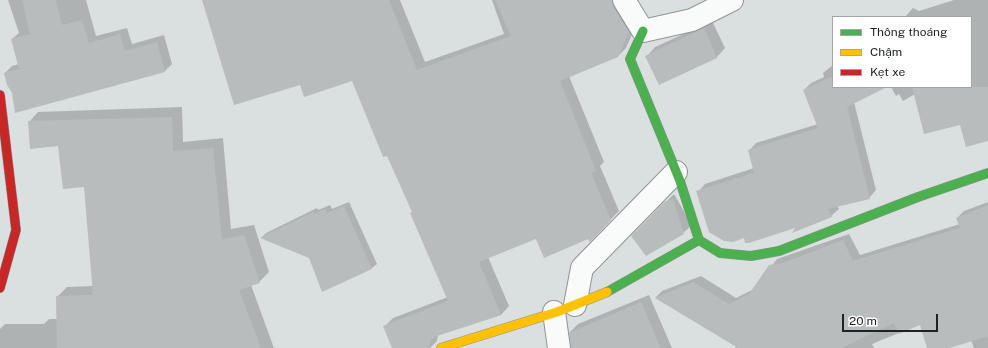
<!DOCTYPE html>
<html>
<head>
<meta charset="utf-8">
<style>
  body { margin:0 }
  #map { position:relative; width:988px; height:348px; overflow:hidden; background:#dadfdf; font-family:"Public Sans",sans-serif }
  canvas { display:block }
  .legend { position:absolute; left:832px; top:16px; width:140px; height:72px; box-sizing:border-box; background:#fff; border:1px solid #a5a7a7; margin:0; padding:5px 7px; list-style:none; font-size:12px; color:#1f2223 }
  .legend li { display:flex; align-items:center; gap:8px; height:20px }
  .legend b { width:20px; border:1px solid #a5a7a7 }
  .scale { position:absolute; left:842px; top:314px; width:96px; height:18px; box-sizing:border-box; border:2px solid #1f2223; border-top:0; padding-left:5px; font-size:12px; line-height:14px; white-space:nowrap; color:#1f2223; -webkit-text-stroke:3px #fff; paint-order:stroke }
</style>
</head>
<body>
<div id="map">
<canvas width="988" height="348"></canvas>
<ul class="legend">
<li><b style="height:5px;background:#4caf50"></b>Thông thoáng</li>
<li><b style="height:5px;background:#ffc107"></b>Chậm</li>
<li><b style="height:5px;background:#c62828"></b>Kẹt xe</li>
</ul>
<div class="scale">20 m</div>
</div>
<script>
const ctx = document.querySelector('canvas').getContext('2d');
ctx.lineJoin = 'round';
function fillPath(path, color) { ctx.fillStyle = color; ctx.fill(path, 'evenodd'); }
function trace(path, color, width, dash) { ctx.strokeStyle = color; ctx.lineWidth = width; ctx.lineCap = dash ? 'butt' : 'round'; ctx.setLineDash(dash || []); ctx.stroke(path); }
fillPath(new Path2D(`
  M8 0H86L96 36 127 28 132 44 164 35 172 64 165 71 16 111 13 93 5 73 12 66 19 64 12 39 19 33Z
  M203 0H400L425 62 504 34 492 0H582L589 13 617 0 637 23 626 48 617 57 569 76 604 162 600 166 619 211 590 240 589 238 537 237 488 257 509 306 501 315 438 335 437 341 430 348H393L384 327 393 318 448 297 413 212 353 80 301 84Z
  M954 0H988V140L915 94 903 101 899 94 896 96 891 87H971V17H905L913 8 919 11Z
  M712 21 725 48 717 57 659 84 647 56 655 47Z
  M833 65V87H885L854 102 876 190 869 198 837 206 839 209 831 216 797 226 744 237 698 192 705 184 754 168 749 151 756 143 818 124 804 90 811 83 824 77 823 73Z
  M182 107 183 142 223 138 231 229 254 225 269 272 259 282 251 285 274 348H0V329L5 324H44L49 319H58L57 297 67 287 93 286 85 186 59 145 29 122 38 112Z
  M674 194 692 225 683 233 632 236Z
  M349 202 377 264 372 268 322 290 310 257 262 237 266 233 317 208 318 210 330 205 332 209Z
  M988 202V348H974L971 340 947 348H928L921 324 872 344 874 348H735L736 346 656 297 662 291 701 276 736 298 754 289 777 259 849 234 860 255 960 224 957 218 964 211Z
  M649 295 672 348H572L570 332 578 324Z`), '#0003');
fillPath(new Path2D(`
  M22 0H56L62 25 82 20 89 43 120 34 125 51 157 42 165 72 15 113 12 93 7 85 4 73 19 69 11 39 30 34Z
  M202 0H389L417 70 511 36 495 0H612L613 7 629 32 618 57 560 81 596 171 591 173 611 220 590 242 588 239 544 258 536 239 479 262 501 315 437 336 431 340 429 348H392L383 326 448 301 410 213 412 212 387 156 383 157 352 81 304 97 300 85 234 105Z
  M704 28 717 58 659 85 645 56Z
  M833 76V87H887L847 107 870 199 828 209 832 217 792 233 795 228 749 243H745L744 238 733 242 724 241 709 232 696 191 754 173 748 150 818 128 803 90Z
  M912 87H988V141L966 147 960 125 924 134Z
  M172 117 173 151 213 148 222 239 244 235 260 283 239 290 261 348H57L56 296 93 295 84 187 63 189 58 146 30 149 28 121Z
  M673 199 684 234 646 256 631 236 664 202Z
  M988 205V336L950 348H927L920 325 899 334 894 323 841 348H738L655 298 693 282 729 304 749 294 769 265 783 263 843 240 853 261 960 228 956 218Z
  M344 206 372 269 322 292 309 258 260 238 313 212 314 214 325 209 327 213Z
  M641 302 661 348H571L569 333Z`), '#b8bcbd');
const street = new Path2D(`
  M624 0 643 31 692 20 732 0
  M575 305 582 268 676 172
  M554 312 559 348`);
const fast = new Path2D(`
  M643 31 630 59 680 181 699 240
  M607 292 699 240 720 253 751 256 779 251 918 197 988 173`);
const slow = new Path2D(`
  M441 348 557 312 607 292`);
const jam = new Path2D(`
  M0 95 16 230 0 288`);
trace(street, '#909494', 24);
trace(fast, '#909494', 10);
trace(slow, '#909494', 10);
trace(jam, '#909494', 10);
trace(street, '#f9fafa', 22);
trace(fast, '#4caf50', 9);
trace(slow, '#ffc107', 9);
trace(jam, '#c62828', 9);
</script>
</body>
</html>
